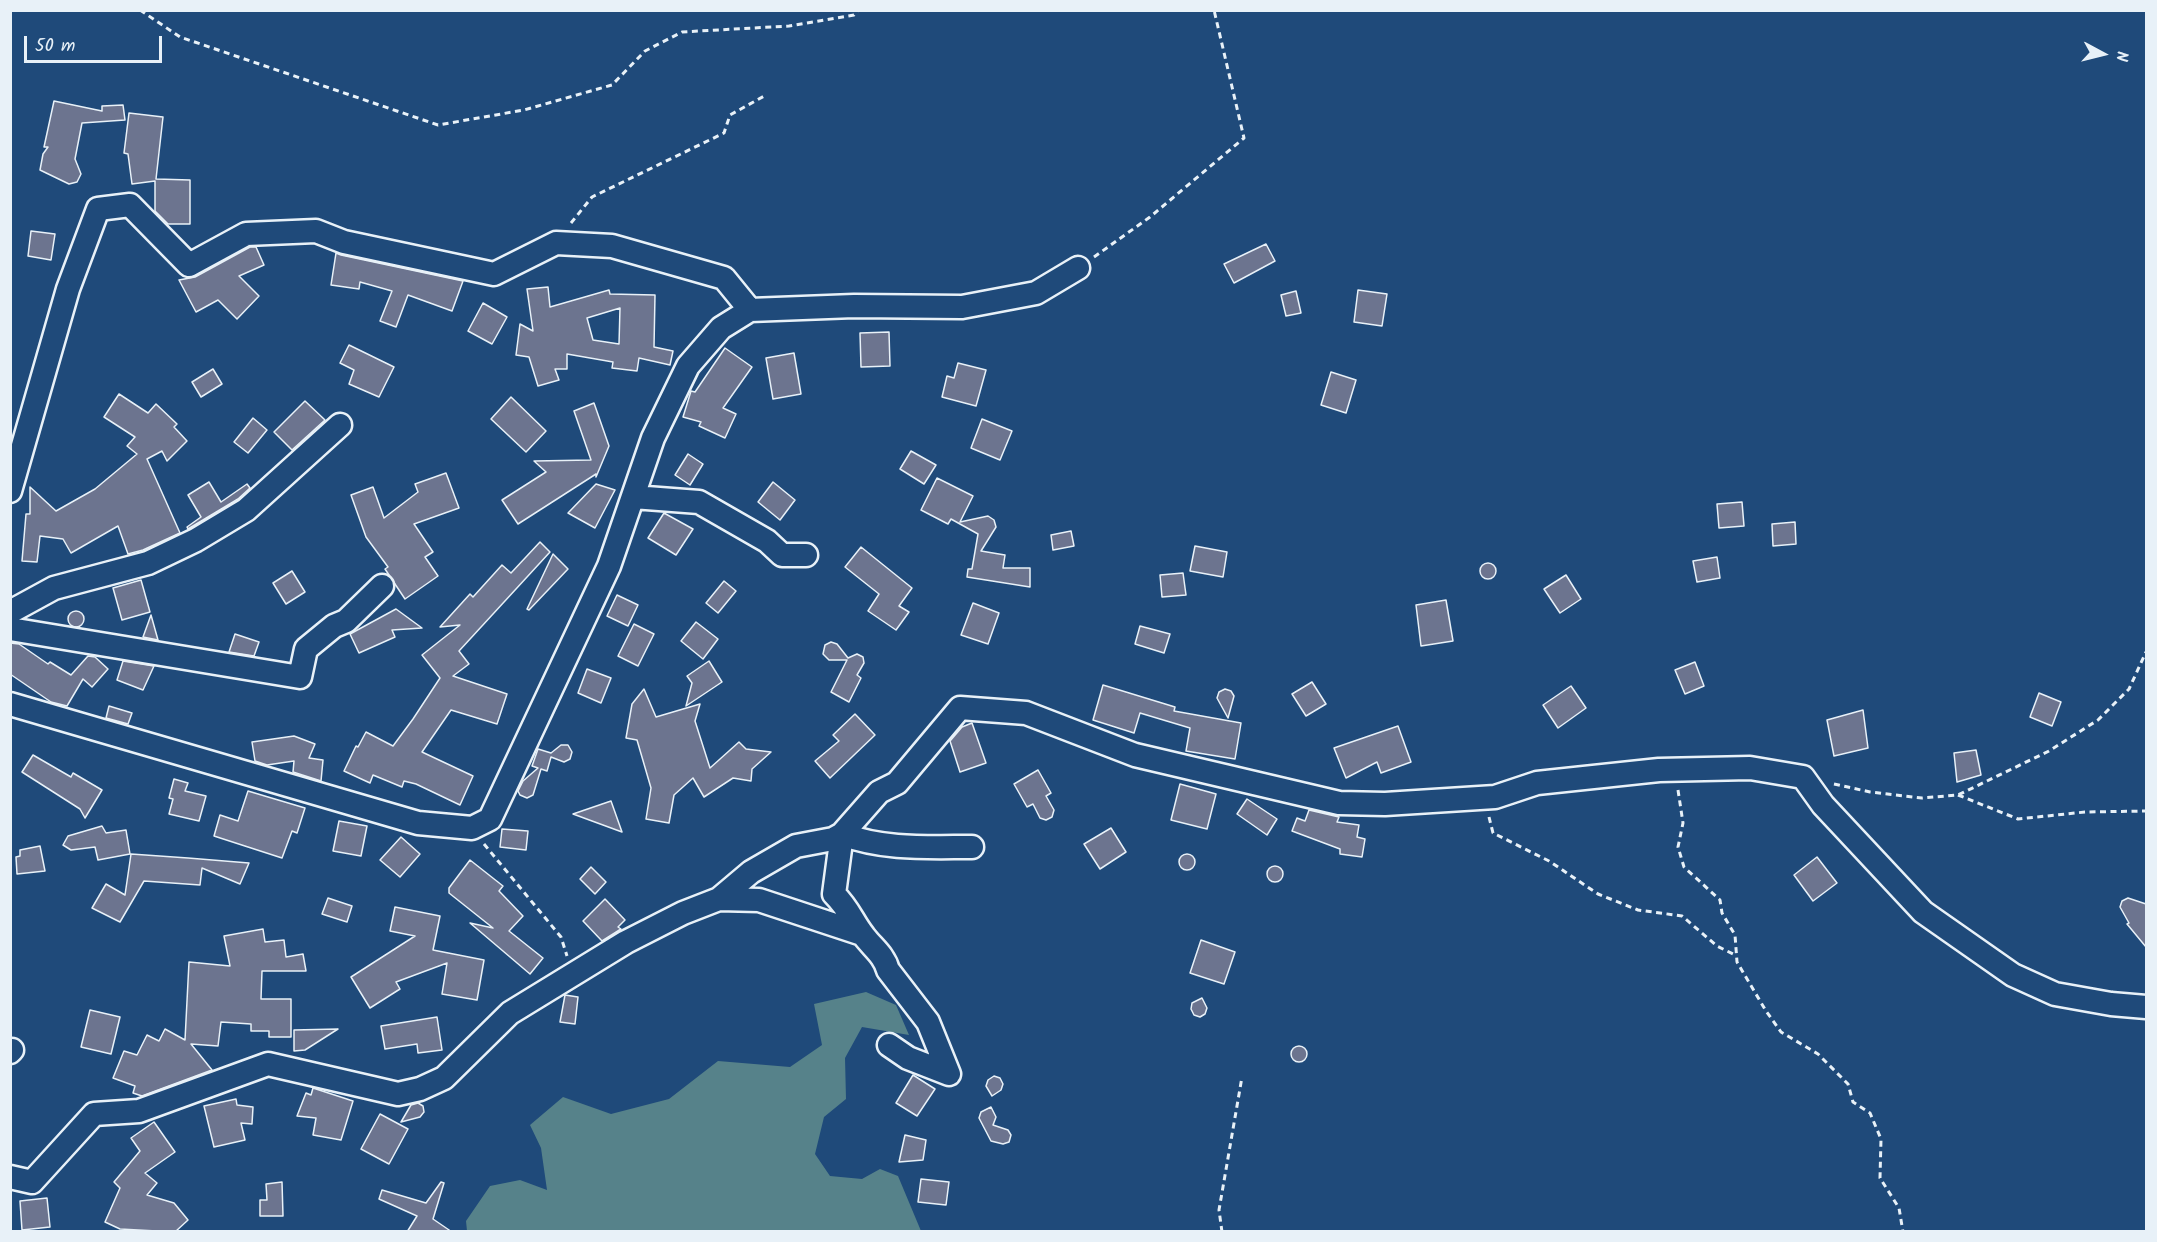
<!DOCTYPE html>
<html>
<head>
<meta charset="utf-8">
<style>
  body { margin:0 }
  #map { position:relative; width:2157px; height:1242px; overflow:hidden; background:#1f4a7a; font-family:Kalam,sans-serif }
  canvas { display:block }
  .frame { position:absolute; inset:0; border:12px solid #e8f1f8; pointer-events:none }
  .north { position:absolute; left:2073px; top:24px; width:60px; height:60px; -webkit-text-stroke:4px #1f4a7a; paint-order:stroke; rotate:97deg; font-size:16px; font-weight:700; line-height:24px; text-align:center; color:#e8f1f8 }
  .north::after { content:''; display:block; margin:auto; width:21px; height:27px; background:#e8f1f8; clip-path:polygon(50% 0,100% 100%,50% 72%,0 100%) }
  .scale { position:absolute; left:24px; top:36px; width:138px; height:27px; box-sizing:border-box; border:3px solid #e8f1f8; border-top:0; padding-left:8px; font-size:18px; line-height:21px; white-space:nowrap; color:#e8f1f8; -webkit-text-stroke:4px #1f4a7a; paint-order:stroke }
</style>
</head>
<body>
<div id="map">
<canvas width="2157" height="1242"></canvas>
<div class="frame"></div>
<div class="north">N</div>
<div class="scale">50 m</div>
</div>
<script>
const ctx = document.querySelector('canvas').getContext('2d');
ctx.lineJoin = 'round';
function fillPath(path, color) { ctx.fillStyle = color; ctx.fill(path, 'evenodd'); }
function trace(path, color, width, dash) { ctx.strokeStyle = color; ctx.lineWidth = width; ctx.lineCap = dash ? 'butt' : 'round'; ctx.setLineDash(dash || []); ctx.stroke(path); }
fillPath(new Path2D(`
  M866 992 896 1005 909 1035 862 1027 845 1058 846 1099 824 1117 815 1154 830 1176 862 1179 880 1169 898 1176 921 1231H467L466 1221 490 1186 520 1180 547 1190 541 1148 530 1125 563 1097 611 1114 669 1099 718 1061 790 1067 822 1045 814 1004Z`), '#56828a');
const building = new Path2D(`
  M54 101 102 111V106L123 105 125 120 82 123 75 159 81 174 77 182 69 184 40 170 43 154 48 147H44Z
  M129 113 163 117 156 179 190 180V224H168L155 211V181L132 184 128 154 124 153Z
  M31 231 55 234 51 260 28 256Z
  M1266 244 1275 261 1234 283 1224 264Z
  M250 247H256L264 265 239 276 259 296 237 319 218 300 196 312 179 280 195 277Z
  M336 253 341 255 463 281 452 311 408 295 396 327 380 321 392 291 360 282 359 289 331 285Z
  M548 287 550 307 609 290 610 294 655 295 654 347 673 351 670 365 639 358 637 371 612 368 613 362 567 354V369H555L559 380 538 386 529 357 516 355 520 324 533 331 527 289ZM620 308 619 344 593 340 587 318Z
  M1358 290 1387 294 1382 326 1354 322Z
  M1296 291 1301 313 1286 316 1281 295Z
  M483 303 507 317 492 344 468 331Z
  M889 332 890 366 861 367 860 333Z
  M349 345 394 367 379 397 349 384 354 370 340 363Z
  M725 348 752 367 723 408 736 414 725 438 699 426 701 422 683 417 691 391 695 392Z
  M794 353 801 394 773 399 766 358Z
  M958 363 986 370 976 406 942 397 947 376 954 378Z
  M213 369 222 384 201 397 192 382Z
  M1331 372 1356 380 1346 413 1321 405Z
  M119 394 148 413 156 404 177 424 174 427 187 441 167 461 162 451 147 459 180 533 143 550 128 554 118 526 71 553 63 539 40 536 37 562 22 561 26 514H30V487L56 511 95 489 137 454 127 446 135 437 104 417Z
  M511 397 546 431 526 452 491 419Z
  M305 401 325 420 292 450 274 432Z
  M594 403 609 446 596 477V474L518 524 502 500 546 472 534 461 591 460 574 411Z
  M253 418 267 430 248 453 234 442Z
  M982 419 1012 431 1000 460 971 448Z
  M911 451 936 465 924 484 900 469Z
  M688 454 703 464 690 485 675 475Z
  M446 473 459 508 414 524 433 552 425 557 438 576 405 599 385 569 388 567 366 537 351 495 373 487 384 518 418 492 415 484Z
  M937 478 973 496 960 522 988 516 994 520 996 527 981 551 1005 555 1003 568H1030V587L967 577 968 569H972L978 534 951 519 948 524 921 510Z
  M209 482 221 502 247 484 250 488 238 499 188 529 187 527 201 517 188 495Z
  M773 482 795 500 780 520 758 502Z
  M596 484 615 490 595 528 568 513Z
  M1742 502 1744 526 1719 528 1717 504Z
  M664 513 693 529 676 555 648 538Z
  M1795 522 1796 544 1773 546 1772 524Z
  M1071 531 1074 546 1053 550 1051 535Z
  M540 542 550 552 459 651 469 664 453 676 507 694 497 724 451 710 422 752 473 776 460 805 416 784 404 781 402 787 373 775 370 783 344 771 356 746 358 747 366 732 393 746 413 719 440 678 422 655 460 625 440 627 470 594 473 597 502 565 511 573Z
  M1195 546 1227 552 1223 577 1190 571Z
  M861 547 912 588 899 606 909 612 896 630 868 611 879 594 845 567Z
  M553 554 568 569 529 610 527 609Z
  M1717 557 1720 578 1697 582 1693 561Z
  M1480 571a8 8 0 1 1 16 0a8 8 0 1 1-16 0Z
  M292 571 305 592 286 604 273 583Z
  M1183 573 1186 595 1162 597 1160 575Z
  M1566 575 1581 599 1560 613 1544 589Z
  M141 580 150 612 122 620 113 588Z
  M724 581 736 591 718 613 706 603Z
  M617 595 638 605 628 626 607 616Z
  M1446 600 1453 641 1421 646 1416 605Z
  M973 603 999 613 988 644 961 635Z
  M396 609 422 628 392 630 395 637 359 653 350 634Z
  M68 619a8 8 0 1 1 16 0a8 8 0 1 1-16 0Z
  M151 615 158 640 143 637Z
  M696 622 718 639 703 659 681 641Z
  M634 624 654 634 638 666 618 656Z
  M1140 626 1170 634 1164 653 1135 644Z
  M235 634 259 642 254 656 229 652Z
  M831 642 837 644 848 658 857 654 863 657 864 663 857 675 861 678 849 702 831 692 847 660H829L823 654 825 645Z
  M10 643 19 644 48 664 50 662 71 675 88 656 95 657 108 669 92 687 83 679 67 706 51 702 10 674Z
  M123 661 154 666 143 690 117 680Z
  M709 661 722 682 686 706 692 683 687 676Z
  M1695 662 1704 686 1685 694 1675 670Z
  M587 669 611 678 601 703 578 693Z
  M1312 682 1326 704 1306 716 1292 694Z
  M1103 685 1175 707 1174 711 1241 723 1235 759 1186 751 1190 728 1140 713 1134 733 1093 720Z
  M1571 686 1586 708 1558 728 1543 705Z
  M644 689 656 717 700 704 695 721 710 768 739 742 746 749 771 752 752 769 751 781 733 778 704 797 693 778 674 795 669 823 646 819 651 788 637 740 626 738 632 704Z
  M1225 689 1231 691 1234 696 1228 718 1217 698 1219 692Z
  M2039 693 2061 702 2052 726 2030 717Z
  M109 706 132 713 128 724 106 718Z
  M1863 710 1868 748 1834 756 1827 720Z
  M855 714 875 735 830 778 815 761 839 741 833 735Z
  M972 723 986 763 960 772 950 741 962 727Z
  M1398 726 1411 762 1381 773 1377 762 1346 778 1334 748Z
  M294 736 315 744 309 758 323 760 321 781 293 772 294 761 267 765 255 761 252 742Z
  M561 745H568L572 752 570 759 564 762 551 757 547 771 541 769 533 795 527 798 520 795 518 791 523 781 538 768 532 766 538 749 551 753Z
  M1976 750 1981 775 1957 782 1954 753Z
  M33 755 71 777 73 773 102 790 85 818 80 809 22 772Z
  M1038 770 1051 793 1046 796 1054 810 1052 817 1046 820 1040 818 1033 804 1027 807 1014 784Z
  M174 779 188 783 185 791 206 796 199 821 169 814 173 799 169 798Z
  M1180 784 1216 794 1207 829 1171 820Z
  M248 791 305 808 297 833 292 831 282 858 214 836 220 815 238 821Z
  M1247 799 1277 819 1267 835 1237 814Z
  M611 801 622 832 573 814Z
  M1309 810 1339 817 1337 822 1359 825 1357 837 1365 839 1362 857 1340 854V849L1292 831 1297 818 1305 821Z
  M339 821 367 826 361 856 333 851Z
  M102 826 106 833 126 830 130 854 98 860 95 847 71 850 63 845 68 836Z
  M1111 828 1126 852 1100 869 1084 844Z
  M502 829 528 831 526 850 500 847Z
  M401 837 420 854 400 877 380 860Z
  M40 846 45 871 17 874 16 857 20 856V850Z
  M131 854 188 858 249 863 240 884 202 868 200 885 144 881 120 922 92 908 106 884 125 895Z
  M1179 862a8 8 0 1 1 16 0a8 8 0 1 1-16 0Z
  M1817 857 1837 883 1813 901 1794 875Z
  M470 860 503 886 499 891 523 916 509 931 543 958 530 974 470 923 493 928 449 893V888Z
  M1267 874a8 8 0 1 1 16 0a8 8 0 1 1-16 0Z
  M591 867 606 882 595 894 580 879Z
  M328 898 352 906 347 922 322 914Z
  M2128 898 2146 904V947L2127 924 2129 923 2120 907 2122 901Z
  M605 899 625 920 618 927 621 929 602 941 583 921Z
  M395 907 440 916 433 950 484 960 477 1000 442 994 447 963 396 982 400 989 370 1008 351 977 415 936 390 931Z
  M263 929 265 942 284 940 286 957 303 954 306 971H262L261 999H291V1037H269V1031H251V1024L221 1022 218 1046 191 1044 212 1070 142 1096 133 1093 135 1086 113 1078 124 1051 137 1055 147 1035 159 1041 165 1029 185 1040 189 962 230 966 224 936Z
  M1201 940 1235 952 1224 984 1190 973Z
  M565 995 578 997 575 1024 560 1022Z
  M1202 998 1207 1008 1205 1014 1200 1017 1194 1015 1191 1009 1192 1003Z
  M90 1010 120 1017 111 1054 81 1047Z
  M437 1017 442 1050 418 1053 417 1044 385 1049 381 1026Z
  M338 1029 305 1050 294 1051V1030Z
  M1291 1054a8 8 0 1 1 16 0a8 8 0 1 1-16 0Z
  M913 1075 935 1089 917 1116 896 1103Z
  M994 1076 1000 1078 1003 1084 1001 1090 992 1096 986 1086 988 1080Z
  M313 1088 353 1101 341 1140 313 1135 316 1118 297 1116 306 1093 311 1095Z
  M236 1099 237 1105 253 1107 252 1124 241 1123 245 1140 214 1147 204 1106Z
  M418 1103 423 1106 424 1112 420 1117 401 1122 411 1105Z
  M991 1107 996 1117 993 1125 1008 1130 1011 1135 1009 1142 1003 1144 991 1141 979 1118 981 1112Z
  M380 1114 408 1129 389 1164 361 1149Z
  M154 1122 175 1152 145 1173 157 1183 147 1195 174 1203 188 1220 175 1232 120 1229 105 1222 120 1188 114 1182 140 1151 131 1138Z
  M905 1135 926 1140 923 1160 899 1162Z
  M921 1179 949 1182 946 1205 918 1202Z
  M282 1182 283 1216H260V1200H267L266 1184Z
  M441 1182 444 1183 433 1219 452 1232H407L417 1216 379 1199 382 1190 426 1203Z
  M47 1198 50 1227 22 1230 20 1201Z`);
fillPath(building, '#6c748f');
trace(building, '#e8f1f8', 1.5);
const minor = new Path2D(`
  M10 491 68 289 98 209 130 205 189 265 246 234 316 231 344 242 494 274 556 243 612 246 724 278 750 310
  M633 497 699 502 767 541 782 555H806
  M10 612 54 588 148 563 196 540 246 510 340 425
  M10 629 300 677 306 649 334 626 346 621 382 586
  M10 704 418 823 472 828 490 819 609 566 653 438 688 366 721 328 750 310 854 306 962 307 1036 293 1078 268
  M719 899 759 900 862 934
  M889 1045 908 1058 949 1074 928 1022 888 970C884 955 873 948 864 936 852 921 850 910 834 894L842 834C884 850 928 847 972 847
  M10 1052 12 1050
  M10 1177 32 1182 94 1114 139 1111 268 1064 398 1094 420 1089 444 1078 510 1013 626 942 683 913 719 899 751 872 796 846 833 839 842 834 879 792 897 783 960 708 1026 713 1135 755 1339 803 1385 804 1495 797 1537 783 1659 770 1750 768 1803 777 1823 805 1923 912 2013 975 2055 994 2111 1004 2146 1007`);
trace(minor, '#e8f1f8', 27);
trace(new Path2D(`
  M140 10 180 37 438 125 524 110 612 85 645 51 682 32 789 26 854 15 858 10
  M571 223 592 197 724 133 730 115 766 95
  M1094 257 1150 217 1244 138 1214 10
  M1834 784 1870 792 1922 798 1958 795 2049 751 2098 720 2129 689 2146 652
  M1678 790 1683 823 1678 847 1684 867 1720 900 1722 913 1735 935 1737 962 1766 1011 1781 1032 1818 1054 1848 1084 1853 1102 1870 1113 1881 1139 1880 1178 1899 1208 1903 1232
  M1958 795 2018 819 2085 812 2146 811
  M1489 817 1493 833 1549 861 1598 894 1638 910 1682 916 1717 946 1735 955
  M484 844 561 937 567 956
  M1222 1232 1219 1210 1242 1077`), '#e8f1f8', 3, [6, 4.5]);
trace(minor, '#1f4a7a', 22);
</script>
</body>
</html>
